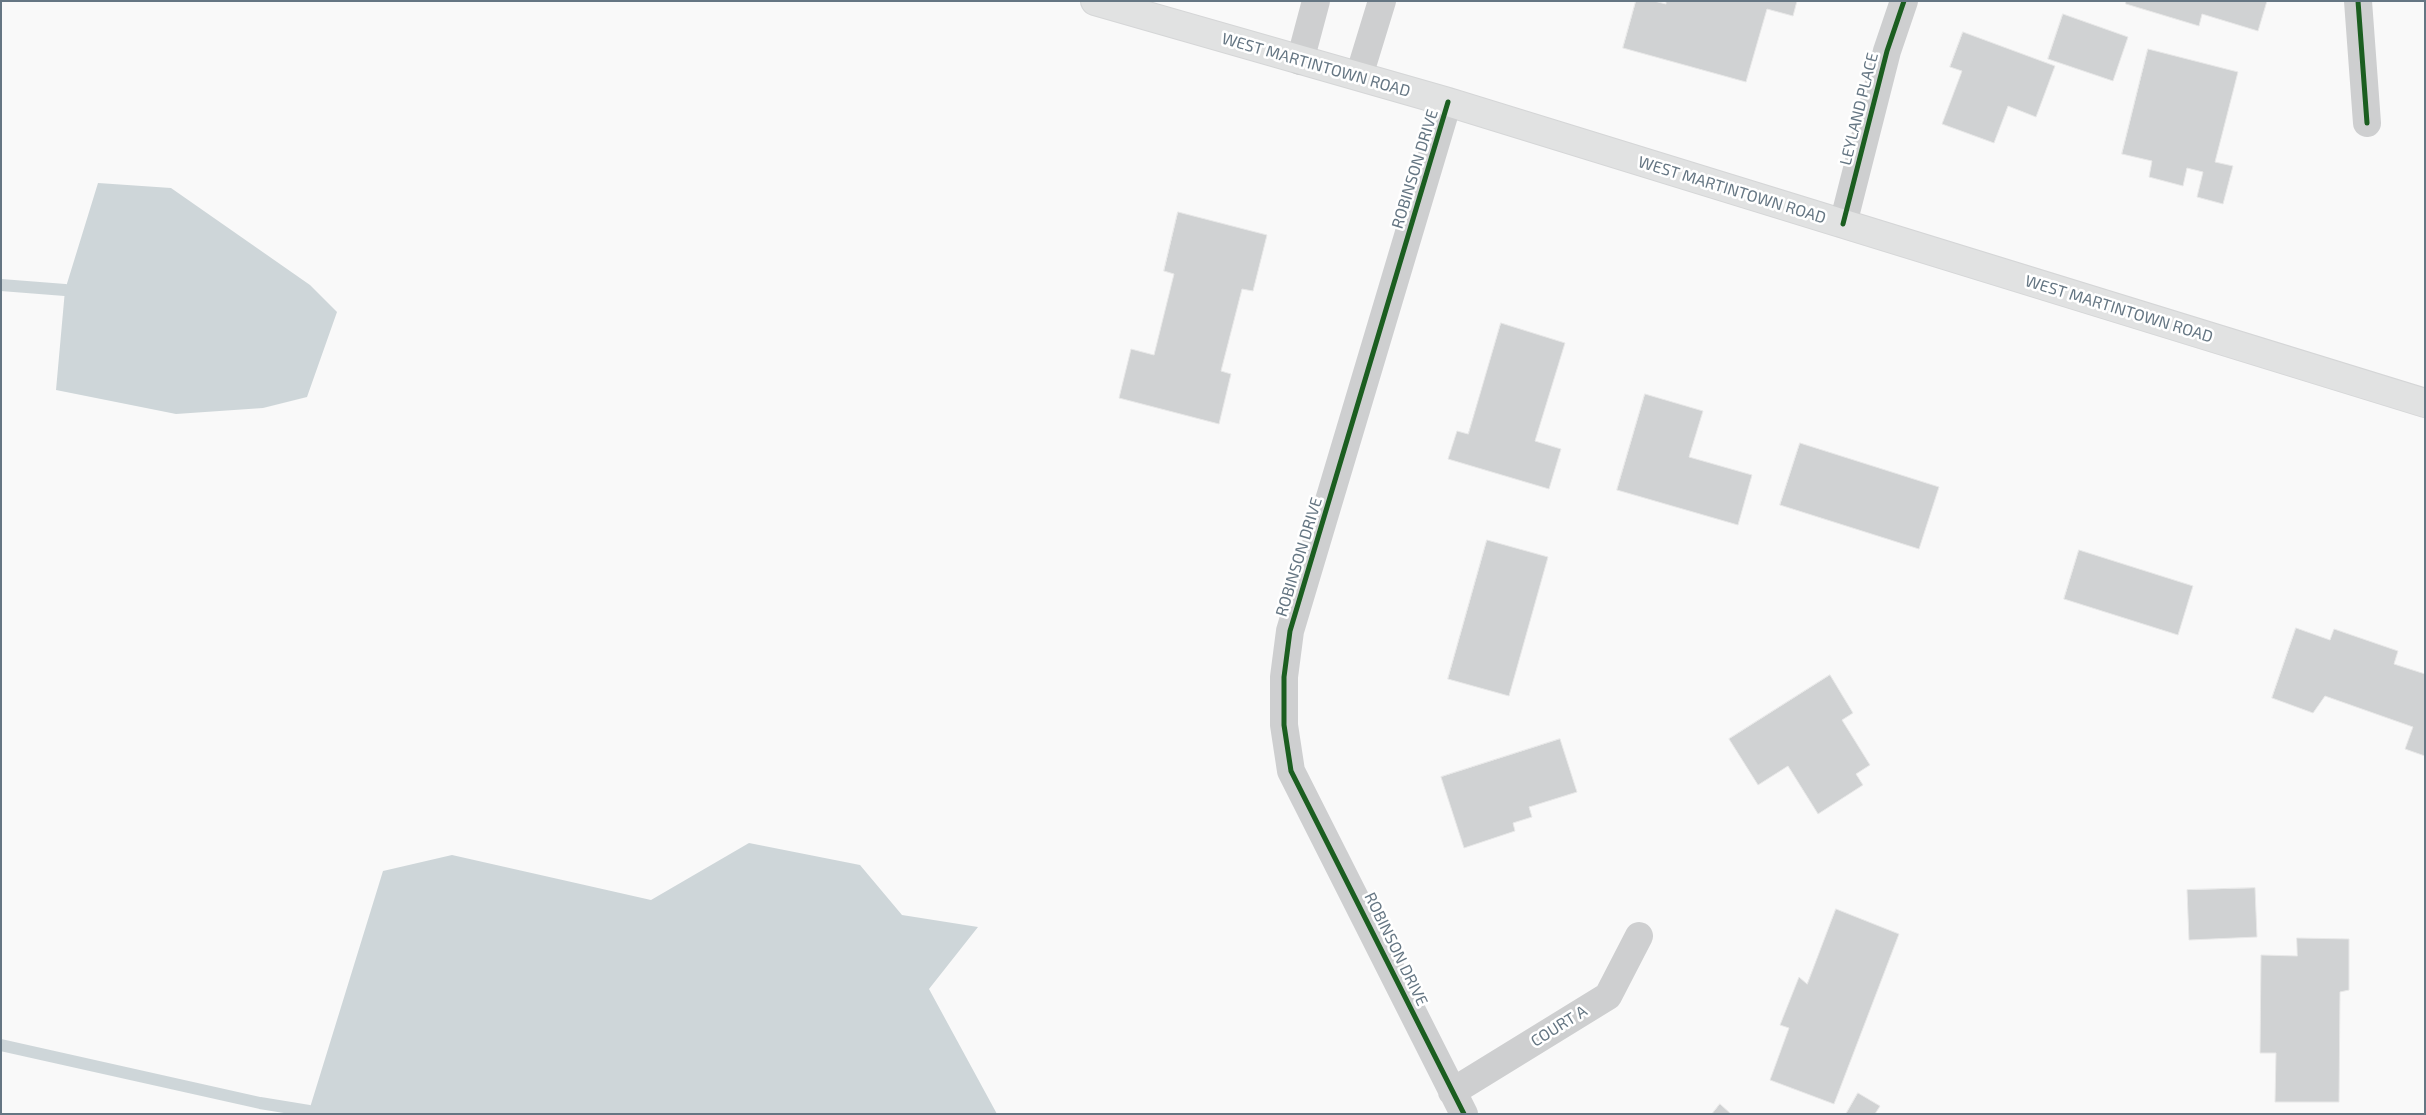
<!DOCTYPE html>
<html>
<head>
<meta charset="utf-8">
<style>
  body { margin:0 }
  #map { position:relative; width:2426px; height:1115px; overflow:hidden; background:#f9f9f9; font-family:"Exo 2",sans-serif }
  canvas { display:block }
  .frame { position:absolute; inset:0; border:2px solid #657683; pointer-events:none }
</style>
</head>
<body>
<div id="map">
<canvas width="2426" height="1115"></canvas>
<div class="frame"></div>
</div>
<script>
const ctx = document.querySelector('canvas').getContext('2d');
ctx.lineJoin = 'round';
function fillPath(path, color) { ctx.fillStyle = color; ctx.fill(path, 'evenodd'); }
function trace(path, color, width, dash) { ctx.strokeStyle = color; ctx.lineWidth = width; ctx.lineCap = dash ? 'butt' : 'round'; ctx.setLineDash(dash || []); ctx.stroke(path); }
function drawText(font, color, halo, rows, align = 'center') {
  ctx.font = font + ' "Exo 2",sans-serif'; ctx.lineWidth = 5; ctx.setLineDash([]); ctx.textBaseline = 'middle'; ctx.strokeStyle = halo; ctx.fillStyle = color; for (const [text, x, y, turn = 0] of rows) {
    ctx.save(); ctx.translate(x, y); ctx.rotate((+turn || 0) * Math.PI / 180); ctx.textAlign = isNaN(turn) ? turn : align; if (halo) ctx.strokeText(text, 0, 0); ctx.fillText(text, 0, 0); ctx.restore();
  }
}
fillPath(new Path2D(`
  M98 183 171 188 310 285 337 312 307 397 263 408 176 414 56 390 65 290Z
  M749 843 860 865 902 915 978 927 929 989 997 1114H308L383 871 452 855 651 900Z`), '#ced6d9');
trace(new Path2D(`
  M1 285 65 290
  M1 1045 260 1103 309 1111`), '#ced6d9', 12);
const building = new Path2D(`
  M1636 1H1654L1666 4V1H1797L1793 16 1767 9 1746 82 1623 48Z
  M2126 1H2267L2258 31 2202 14 2199 26 2126 4Z
  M2063 14 2128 37 2113 81 2048 59Z
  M1963 32 2055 66 2036 117 2008 106 1994 143 1942 124 1962 71 1950 67Z
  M2148 49 2238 72 2215 162 2233 166 2223 204 2197 197 2203 172 2187 168 2183 186 2149 177 2152 161 2122 154Z
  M1178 212 1267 235 1253 291 1242 289 1221 371 1231 374 1219 424 1119 398 1131 349 1154 355 1174 274 1164 271Z
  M1501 323 1565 343 1535 441 1561 449 1549 489 1448 459 1457 431 1468 434Z
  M1645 394 1703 411 1689 457 1752 475 1738 525 1617 490Z
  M1800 443 1939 487 1919 549 1780 505Z
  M1487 540 1548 557 1509 696 1448 679Z
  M2079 550 2193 586 2178 635 2064 599Z
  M2296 628 2330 640 2334 629 2398 651 2394 664 2425 674V756L2405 749 2413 727 2325 696 2313 713 2272 698Z
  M1830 675 1853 713 1842 720 1870 765 1856 774 1863 785 1818 814 1788 766 1758 785 1729 739Z
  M1560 739 1577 792 1529 807 1532 817 1513 823 1515 831 1464 848 1441 777Z
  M2255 888 2257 937 2189 940 2187 890Z
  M1836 909 1899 934 1834 1104 1770 1080 1789 1028 1780 1025 1799 977 1807 984Z
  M2297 938 2349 939V990L2340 992 2339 1102H2275L2276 1053H2260L2261 955 2297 956Z
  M1858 1093 1880 1106 1875 1114H1846Z
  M1720 1104 1731 1114H1712Z`);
fillPath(building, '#d0d2d3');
trace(building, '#e8e8e8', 1);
const secondary = new Path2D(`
  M1095 1 1448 102 2425 403`);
trace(secondary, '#d5d6d7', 30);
trace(new Path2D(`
  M2358 1 2367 123
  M1300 61 1316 1
  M1359 76 1382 1
  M1448 102 1290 631 1284 677V725L1291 771 1464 1114
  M1843 224 1887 51 1904 1
  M1452 1092 1608 996 1639 936`), '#cecfd0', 28);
trace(secondary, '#e1e2e2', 28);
trace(new Path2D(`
  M2358 1 2367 123
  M1448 102 1290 631 1284 677V725L1291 771 1464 1114
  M1843 224 1887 51 1904 1`), '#1b5e20', 5);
drawText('16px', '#657683', '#fff', [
  ["WEST MARTINTOWN ROAD",1316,65,16],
  ["LEYLAND PLACE",1859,109,-76],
  ["ROBINSON DRIVE",1415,169,-73],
  ["WEST MARTINTOWN ROAD",1732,190,17],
  ["WEST MARTINTOWN ROAD",2119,309,17],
  ["ROBINSON DRIVE",1299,557,-73],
  ["ROBINSON DRIVE",1396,949,64],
  ["COURT A",1559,1026,-32]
]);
</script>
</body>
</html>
